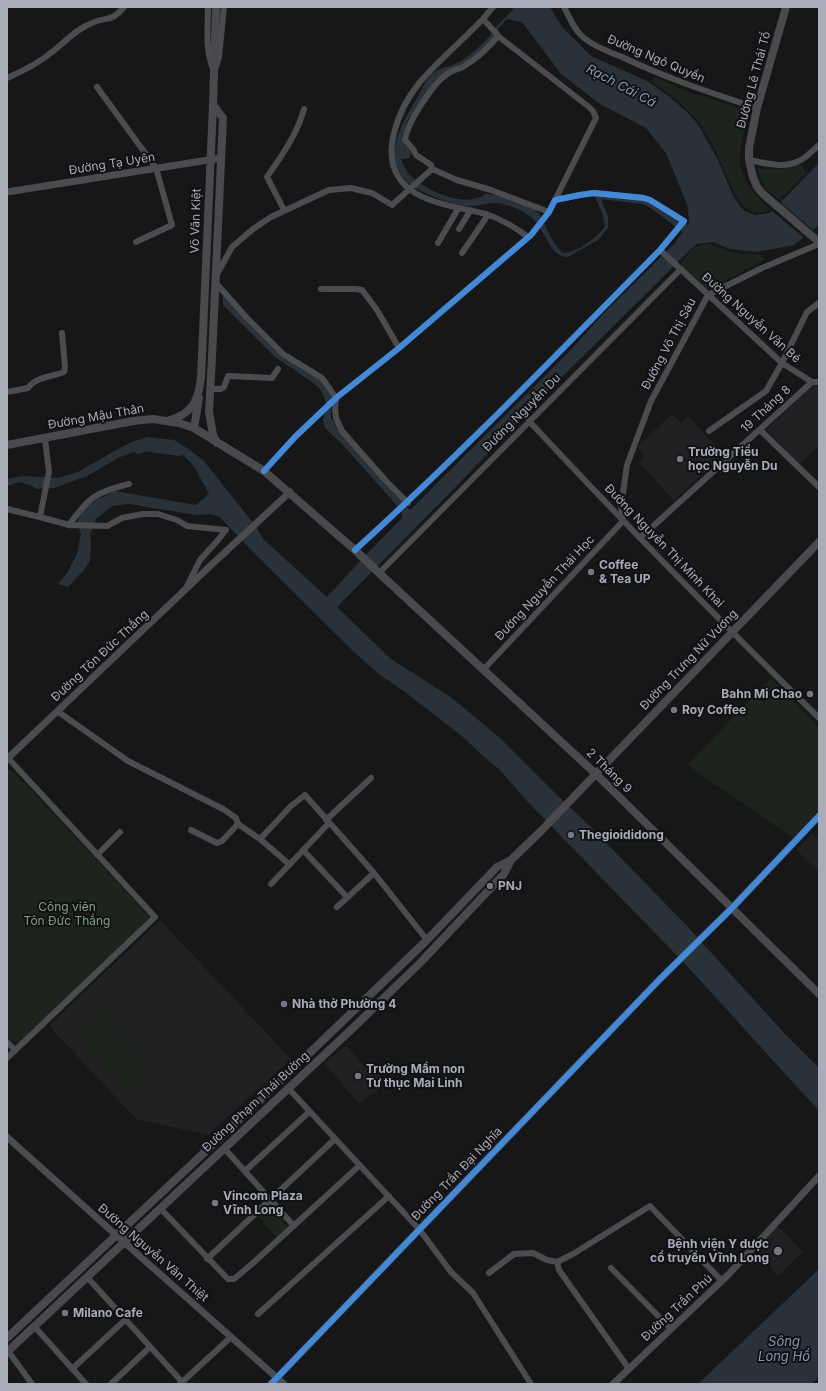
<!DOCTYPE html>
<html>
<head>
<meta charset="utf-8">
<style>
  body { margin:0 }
  #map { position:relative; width:826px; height:1391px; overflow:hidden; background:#171717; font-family:Inter,sans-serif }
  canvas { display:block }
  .frame { position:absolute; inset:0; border:8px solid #a8adb8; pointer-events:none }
</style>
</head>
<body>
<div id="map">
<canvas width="826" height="1391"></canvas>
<div class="frame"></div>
</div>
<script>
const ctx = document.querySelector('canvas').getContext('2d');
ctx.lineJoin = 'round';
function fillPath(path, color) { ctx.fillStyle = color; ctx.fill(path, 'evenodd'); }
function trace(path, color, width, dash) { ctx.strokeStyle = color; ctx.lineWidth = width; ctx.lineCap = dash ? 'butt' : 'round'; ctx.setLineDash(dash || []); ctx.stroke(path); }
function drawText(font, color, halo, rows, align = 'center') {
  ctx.font = font + ' Inter,sans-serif'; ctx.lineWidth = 4; ctx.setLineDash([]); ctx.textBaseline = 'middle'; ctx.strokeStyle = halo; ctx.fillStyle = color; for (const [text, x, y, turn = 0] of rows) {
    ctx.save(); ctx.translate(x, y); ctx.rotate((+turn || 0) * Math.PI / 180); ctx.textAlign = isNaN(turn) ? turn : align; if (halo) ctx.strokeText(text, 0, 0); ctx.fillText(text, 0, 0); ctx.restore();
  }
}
fillPath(new Path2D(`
  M819 385V446L800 464 766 430 811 386Z
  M672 414 681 423 688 416 723 454 674 501 639 462 645 456 637 447Z
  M812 833 819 840V872L796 850Z
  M160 920 291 1059 208 1135 136 1119 49 1026Z
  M346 1046 365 1067 373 1062 386 1084 359 1104 324 1063Z
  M777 1225 803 1252 778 1276 754 1250Z`), '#212123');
fillPath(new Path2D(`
  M654 76 688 92 749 111C737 158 731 174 770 209 762 216 749 212 743 205 736 199 733 189 729 181 720 161 712 139 698 122 685 106 669 93 652 82Z
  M802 165 806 173 779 200 765 188 757 168C773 170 787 170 802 165Z
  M706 244H710L734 253 762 255 764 260 714 287 707 289 682 267 681 263 694 247Z
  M771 678 819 727V810L793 838 687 765Z
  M7 770H12L149 916V918L21 1041C14 1043 12 1041 7 1036Z
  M100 1011 152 1067 126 1091 74 1036Z
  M270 1206 289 1228 277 1238 258 1216Z`), '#1d241e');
fillPath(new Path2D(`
  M512 7H550L562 27 591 56 647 81 670 97 690 115 699 126 718 160 733 196 744 211 755 215 770 213 819 163V225L794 245 756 252 730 249 713 242 696 244 541 398 446 497 337 607 391 659 452 698 500 738 559 797 589 825 687 926 785 1034 819 1068V1111L688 967 526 800 500 770 483 756 463 737 405 692 380 675 355 653 252 551 220 517 211 514 196 515 129 504 112 506 96 519 90 535 91 543 90 561 83 571 68 587 58 584 67 573 77 554 81 534 77 522 82 510 96 500 115 491 196 505 209 494 194 466 183 455 157 445 143 448 118 458 87 476 54 488 37 489 30 485 19 482 7 486V479L22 476 58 478 78 472 118 449 132 442 147 437 174 440 190 450 204 461 257 528 263 539 327 597 361 560 402 518V513L393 501 342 444 325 428 323 420 326 404 324 397 320 389 312 382 275 357 223 305V295L251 325 320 380 331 396V417L339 431 410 510 567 354 607 310 674 244 683 232 649 207 642 204 601 199 608 217V228L598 240 568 257C550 258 545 229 533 219 527 213 515 207 506 205 492 200 484 206 470 206 458 207 430 196 419 190 377 166 399 128 417 98 421 91 425 81 431 75 439 67 452 67 461 61 470 55 480 47 487 39 491 35 493 29 498 25 503 20 508 15 513 10ZM507 19 522 22 561 74 600 104 646 128 666 153 688 207 689 223 688 225 648 200 594 195 602 212 605 227C596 238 578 252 563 253 551 242 547 228 540 215 533 203 498 194 485 194 468 209 427 191 413 178 407 173 404 166 401 159L410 158 411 151 403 143 402 136 408 120 425 94 436 79 442 74 466 62 488 43 494 36 497 30Z
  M819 1269V1377L811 1384H698Z`), '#2a3239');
fillPath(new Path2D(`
  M779 201 814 231 805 239 770 209Z`), '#171717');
trace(new Path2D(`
  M139 448 145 445 179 450`), '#2a3239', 12);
trace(new Path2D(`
  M208 7C208 28 205 49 213 69
  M493 7 483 19 496 33 498 36 589 107 593 111 596 118 555 200
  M564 7C570 18 574 30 584 38 595 47 609 52 622 57 666 78 711 93 757 108
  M483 19C463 40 439 60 420 82 399 108 376 158 406 186 412 192 422 197 430 200 448 207 467 209 486 214 501 219 516 228 528 237
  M216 67 219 57 224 7
  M7 78C23 71 39 63 52 52 65 42 76 29 92 23 107 16 111 23 124 7
  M97 87 156 168 172 225 136 242
  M749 160C765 163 784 169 799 161 806 158 813 150 819 145
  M432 169 431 165 416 155 413 149 405 140C407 123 434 81 449 73 453 70 458 69 463 67 476 59 488 48 498 36
  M284 210 267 177C282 155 297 135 304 109
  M459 229 470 211
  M438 243 458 209
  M660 250 782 363 812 382
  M462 253 488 215
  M216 276 232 247 253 229 271 217 329 190 351 188 372 193 392 205 432 169 457 180 491 190 549 212
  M215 282 247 318 283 354 322 378 336 398 335 408 336 418 342 431 387 482 408 503
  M321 289H356L362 290 377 310 399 348
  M210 389H221L224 387 228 376 272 378 278 369
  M7 392 28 388C35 377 52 377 64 372L65 367 62 333
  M529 421C623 522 720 621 819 718
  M760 430 819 487
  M709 431 766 391 782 363 807 312 819 303
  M45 439 49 472 40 517 69 525 107 526 122 518 143 514H158L177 520 187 526 226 530 218 540 200 560 186 588
  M264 471 295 437 336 398 399 348 531 235 549 212 555 200 580 195 594 193 644 198 650 200 684 221 660 250C560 351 461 454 355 550
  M7 509 40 517
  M69 525C89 497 96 492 129 484
  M640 538 812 382H819
  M379 573 681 269
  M483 670 623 521 621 506 627 465 651 401 708 295 762 268 819 244
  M57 711 128 761 223 809 236 818 238 824 260 839 291 806 305 795 374 873 427 940
  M326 820 371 778
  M191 830 217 843 222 841 238 824
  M260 839 289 864
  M303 850 347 897
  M97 855 120 832
  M271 884 329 823
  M337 907 374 873
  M7 1042 15 1050
  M7 1058 155 917 8 758
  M288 1088 419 1229 451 1272 473 1293 531 1384
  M224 1148 294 1226
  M245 1171 309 1112
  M160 1208 226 1277 228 1279H234L253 1263 360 1165
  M207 1259 335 1139
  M557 1262 559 1270 629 1369
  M611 1268 671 1329
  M489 1273 514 1254 533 1253 547 1260 557 1262 573 1254 650 1206 722 1281
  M87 1277 184 1384
  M258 1314 389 1196
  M34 1326 86 1384
  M8 1351 32 1384
  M72 1369 125 1320
  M111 1384 150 1347
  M180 1384 231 1337`), '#4b4c50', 6);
trace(new Path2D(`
  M7 192 221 158
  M7 759 208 568 290 492
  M7 1137 116 1235 284 1384
  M271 1384 660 979 732 908 819 816
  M613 1384 728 1275 819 1176`), '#4b4c50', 7);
trace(new Path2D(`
  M786 7 757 108 749 148V160L753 177 757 187 763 194 819 242
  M213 105 223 118 212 357 209 412 213 435 217 443
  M170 420C193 413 198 401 201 378L213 105 216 7
  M194 428 199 398
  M7 445 133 421 153 419 179 423 194 428 264 471 355 550 379 573 596 774 819 994
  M7 1338 293 1069 427 940 497 867 511 860 540 832 819 542
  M7 1352 354 1027 420 963 504 874 511 860`), '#4a4a4e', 8);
trace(new Path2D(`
  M264 471 295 437 336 398 399 348 531 235 549 212 555 200 580 195 594 193 644 198 650 200 684 221 660 250C560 351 461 454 355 550
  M271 1384 660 979 732 908 819 816`), '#408adc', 6);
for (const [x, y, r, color] of [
  [680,459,4,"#757880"],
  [591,572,4,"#757880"],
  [810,694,4,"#757880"],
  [674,710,4,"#757880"],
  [571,835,4,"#757880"],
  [490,886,4,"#757880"],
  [284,1004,4,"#757880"],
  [358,1076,4,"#757880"],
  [215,1203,4,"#757880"],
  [778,1251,5,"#757880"],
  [65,1313,4,"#757880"]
]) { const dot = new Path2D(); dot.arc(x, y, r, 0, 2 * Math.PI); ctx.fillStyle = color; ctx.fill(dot); trace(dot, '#111113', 1.5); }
drawText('12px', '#a8adb8', '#111113', [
  ["Đường Ngô Quyền",656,59,23],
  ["Đường Lê Thái Tổ",754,80,-75],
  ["Đường Tạ Uyên",112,164,-9],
  ["Võ Văn Kiệt",196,221,-88],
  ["Đường Nguyễn Văn Bé",751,318,42],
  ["Đường Võ Thị Sáu",669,344,-62],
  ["19 Tháng 8",766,409,-43],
  ["Đường Nguyễn Du",522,413,-45],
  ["Đường Mậu Thân",96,417,-10],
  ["Đường Nguyễn Thị Minh Khai",664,546,46],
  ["Đường Nguyễn Thái Học",545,588,-47],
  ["Đường Tôn Đức Thắng",100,656,-43],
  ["Đường Trưng Nữ Vương",689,660,-46],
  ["2 Tháng 9",609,771,44],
  ["Đường Phạm Thái Bường",256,1102,-43],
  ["Đường Trần Đại Nghĩa",457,1174,-46],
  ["Đường Nguyễn Văn Thiệt",153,1253,41],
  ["Đường Trần Phú",677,1308,-43]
]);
drawText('bold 12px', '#a8adb8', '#111113', [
  ["Trường Tiểu",688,452],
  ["học Nguyễn Du",688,466],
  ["Coffee",599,565],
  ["& Tea UP",599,579],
  ["Bahn Mi Chao",802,694,"right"],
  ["Roy Coffee",682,710],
  ["Thegioididong",579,835],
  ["PNJ",498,886],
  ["Nhà thờ Phường 4",292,1004],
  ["Trường Mầm non",366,1069],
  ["Tư thục Mai Linh",366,1083],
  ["Vincom Plaza",223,1196],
  ["Vĩnh Long",223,1210],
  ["Bệnh viện Y dược",769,1244,"right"],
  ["cổ truyền Vĩnh Long",769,1258,"right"],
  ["Milano Cafe",73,1313]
], 'left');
drawText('12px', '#7fa381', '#111113', [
  ["Công viên",67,907],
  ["Tôn Đức Thắng",67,921]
]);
drawText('italic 13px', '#7f9bb3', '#111113', [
  ["Rạch Cái Cá",621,86,28],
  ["Sông",784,1342],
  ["Long Hồ",784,1357]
]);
</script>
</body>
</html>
